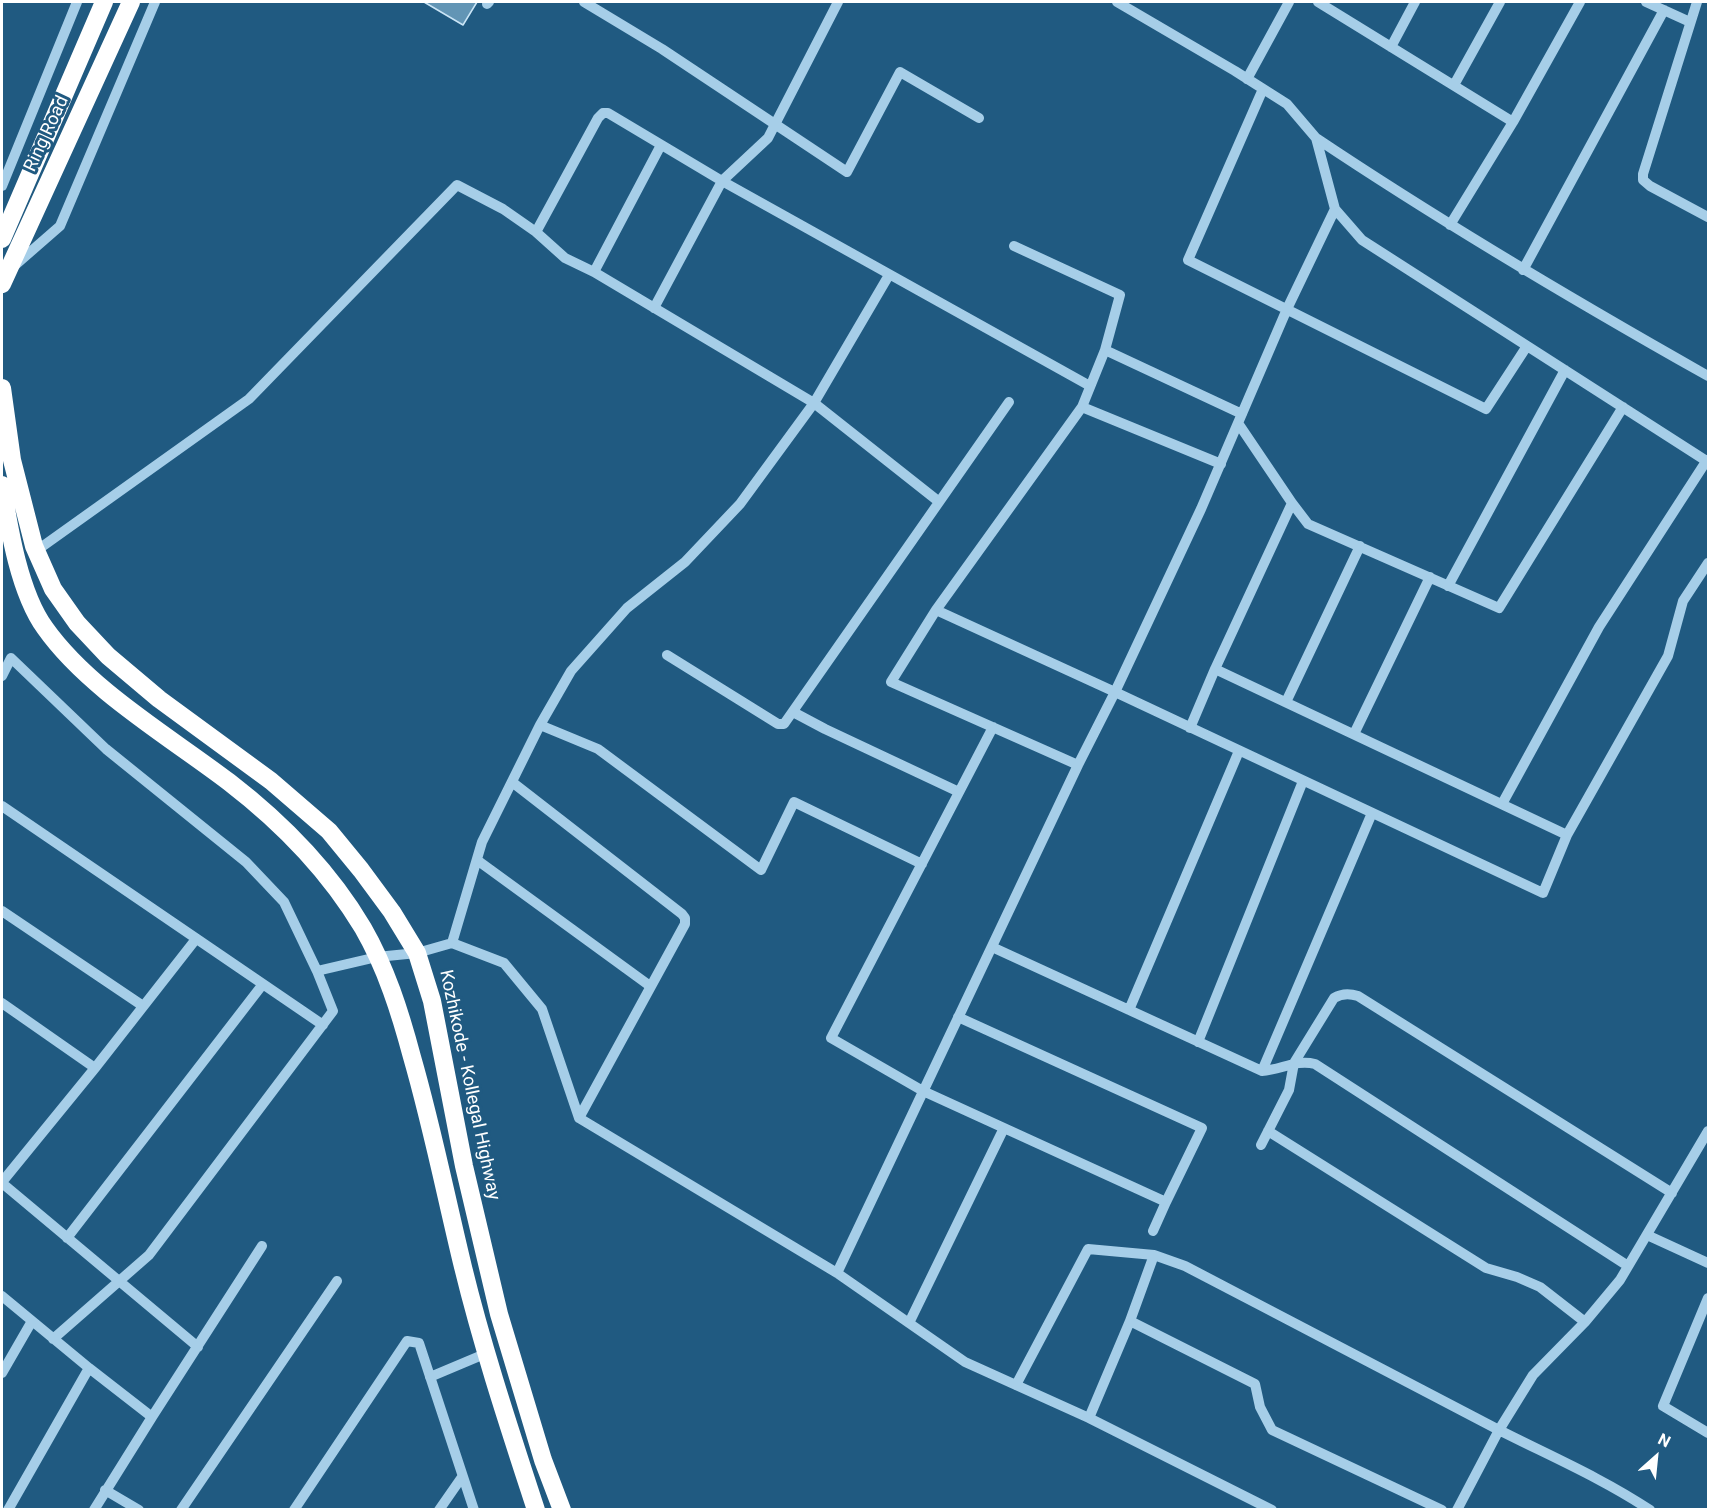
<!DOCTYPE html>
<html>
<head>
<meta charset="utf-8">
<style>
  body { margin:0 }
  #map { position:relative; width:1710px; height:1511px; overflow:hidden; background:#205a81; font-family:Roboto,sans-serif }
  canvas { display:block }
  .frame { position:absolute; inset:0; border:3px solid #fff; pointer-events:none }
  .north { position:absolute; left:1626px; top:1427px; width:60px; height:60px; -webkit-text-stroke:4px #205a81; paint-order:stroke; rotate:27deg; font-size:16px; font-weight:700; line-height:24px; text-align:center; color:#fff }
  .north::after { content:''; display:block; margin:auto; width:21px; height:27px; background:#fff; clip-path:polygon(50% 0,100% 100%,50% 72%,0 100%) }
</style>
</head>
<body>
<div id="map">
<canvas width="1710" height="1511"></canvas>
<div class="frame"></div>
<div class="north">N</div>
</div>
<script>
const ctx = document.querySelector('canvas').getContext('2d');
ctx.lineJoin = 'round';
function fillPath(path, color) { ctx.fillStyle = color; ctx.fill(path, 'evenodd'); }
function trace(path, color, width, dash) { ctx.strokeStyle = color; ctx.lineWidth = width; ctx.lineCap = dash ? 'butt' : 'round'; ctx.setLineDash(dash || []); ctx.stroke(path); }
function drawText(font, color, halo, rows, align = 'center') {
  ctx.font = font + ' Roboto,sans-serif'; ctx.lineWidth = 6; ctx.setLineDash([]); ctx.textBaseline = 'middle'; ctx.strokeStyle = halo; ctx.fillStyle = color; for (const [text, x, y, turn = 0] of rows) {
    ctx.save(); ctx.translate(x, y); ctx.rotate((+turn || 0) * Math.PI / 180); ctx.textAlign = isNaN(turn) ? turn : align; if (halo) ctx.strokeText(text, 0, 0); ctx.fillText(text, 0, 0); ctx.restore();
  }
}
const building = new Path2D(`
  M424 2H477L463 25Z`);
fillPath(building, '#6295b5');
trace(building, '#cae5f6', 1.5);
trace(new Path2D(`
  M584 2 662 49 847 172 900 72 979 118
  M1117 2 1235 71 1287 104 1316 138 1335 209 1362 240 1708 462
  M1318 2 1513 122 1580 2
  M1646 2 1690 22
  M1697 2 1643 174V180L1650 186 1708 217
  M487 4 489 2
  M1391 47 1415 2
  M1247 79 1289 2
  M1454 85 1500 2
  M1263 89 1188 260 1486 409 1527 346
  M1316 138C1443 223 1575 301 1708 376
  M2 186 77 2
  M1450 225 1513 122
  M536 232 598 118 603 113H608L722 181 1090 386
  M1014 246 1120 295 1105 350
  M13 267 60 226 155 2
  M1523 270 1664 10
  M594 272 661 145
  M654 308 722 181 768 138 838 2
  M1082 407 1221 464
  M1238 423 1292 503 1308 524 1499 608 1623 407
  M36 551 249 399 457 185 503 209 536 232 565 258 594 272 814 403 938 501
  M1448 586 1565 370
  M936 610 1115 692 1078 765 891 682 936 610 1082 407 1105 350 1242 414
  M667 655 778 724H784L1009 402
  M1215 669 1567 835 1543 893 1115 692 1201 509 1287 309 1335 209
  M2 676 11 658 106 749 246 862 284 902 317 971 333 1011 149 1255 53 1339
  M1286 702 1360 546
  M793 712 825 729 959 792
  M540 725 571 671 627 608 685 562 740 504 814 403 889 275
  M1190 728 1215 669 1292 503
  M1354 734 1430 577
  M512 782 682 914 685 918V924L579 1118
  M1502 804 1599 627 1707 460
  M2 806 323 1025
  M1567 835 1668 656 1683 601 1708 563
  M477 860 650 986
  M2 911 143 1006
  M452 943 482 842 540 725 598 749 761 870 794 802 922 864
  M992 947 1262 1071 1372 813
  M317 971 377 957 417 953 452 943 504 963 542 1009 579 1118 837 1273 965 1362 1089 1418 1272 1510
  M2 1003 95 1068
  M1129 1010 1239 751
  M958 1017 1202 1128 1166 1202 923 1091 831 1038 993 727
  M1198 1042 1303 781
  M1262 1071C1281 1070 1296 1059 1315 1064L1628 1266
  M1268 1131 1486 1268 1517 1277 1540 1287 1585 1322
  M1261 1145 1289 1090 1294 1063 1334 998C1342 993 1349 993 1358 996L1672 1193
  M2 1182 95 1068 196 939
  M2 1183 198 1347
  M1153 1231 1166 1202
  M1647 1235 1708 1263
  M67 1238 263 984
  M837 1273 1078 765
  M2 1296 89 1368 8 1510
  M1708 1298 1663 1406 1708 1433
  M1130 1321 1255 1384 1260 1407 1272 1430 1442 1510
  M909 1323 1004 1128
  M89 1368 152 1417 94 1510
  M2 1373 32 1321
  M430 1377 487 1353
  M1016 1385 1088 1249 1154 1255 1185 1266C1289 1320 1392 1375 1497 1429 1548 1455 1602 1478 1650 1510
  M152 1417 262 1246
  M1089 1418 1130 1321 1154 1255
  M105 1490 139 1510
  M181 1510 337 1281
  M294 1510 407 1341 419 1343 474 1510
  M439 1510 462 1477
  M1457 1510 1499 1430 1533 1375 1585 1322 1620 1280 1708 1131`), '#a6cee8', 10);
trace(new Path2D(`
  M2 239 104 2
  M2 284 131 2
  M2 388 12 460 34 546 53 589 77 623 108 656 159 699 271 781 329 831 361 870 392 912 417 953 432 1001 464 1166 499 1314 543 1460 562 1510
  M2 485C9 528 19 592 45 628 88 689 170 737 229 782 281 822 329 871 363 928 386 968 400 1012 412 1057 432 1126 446 1197 463 1267 483 1349 510 1430 536 1510`), '#fff', 18);
drawText('18px', '#fff', '#205a81', [
  ["Ring Road",47,134,-65],
  ["Kozhikode - Kollegal Highway",469,1085,78]
]);
</script>
</body>
</html>
